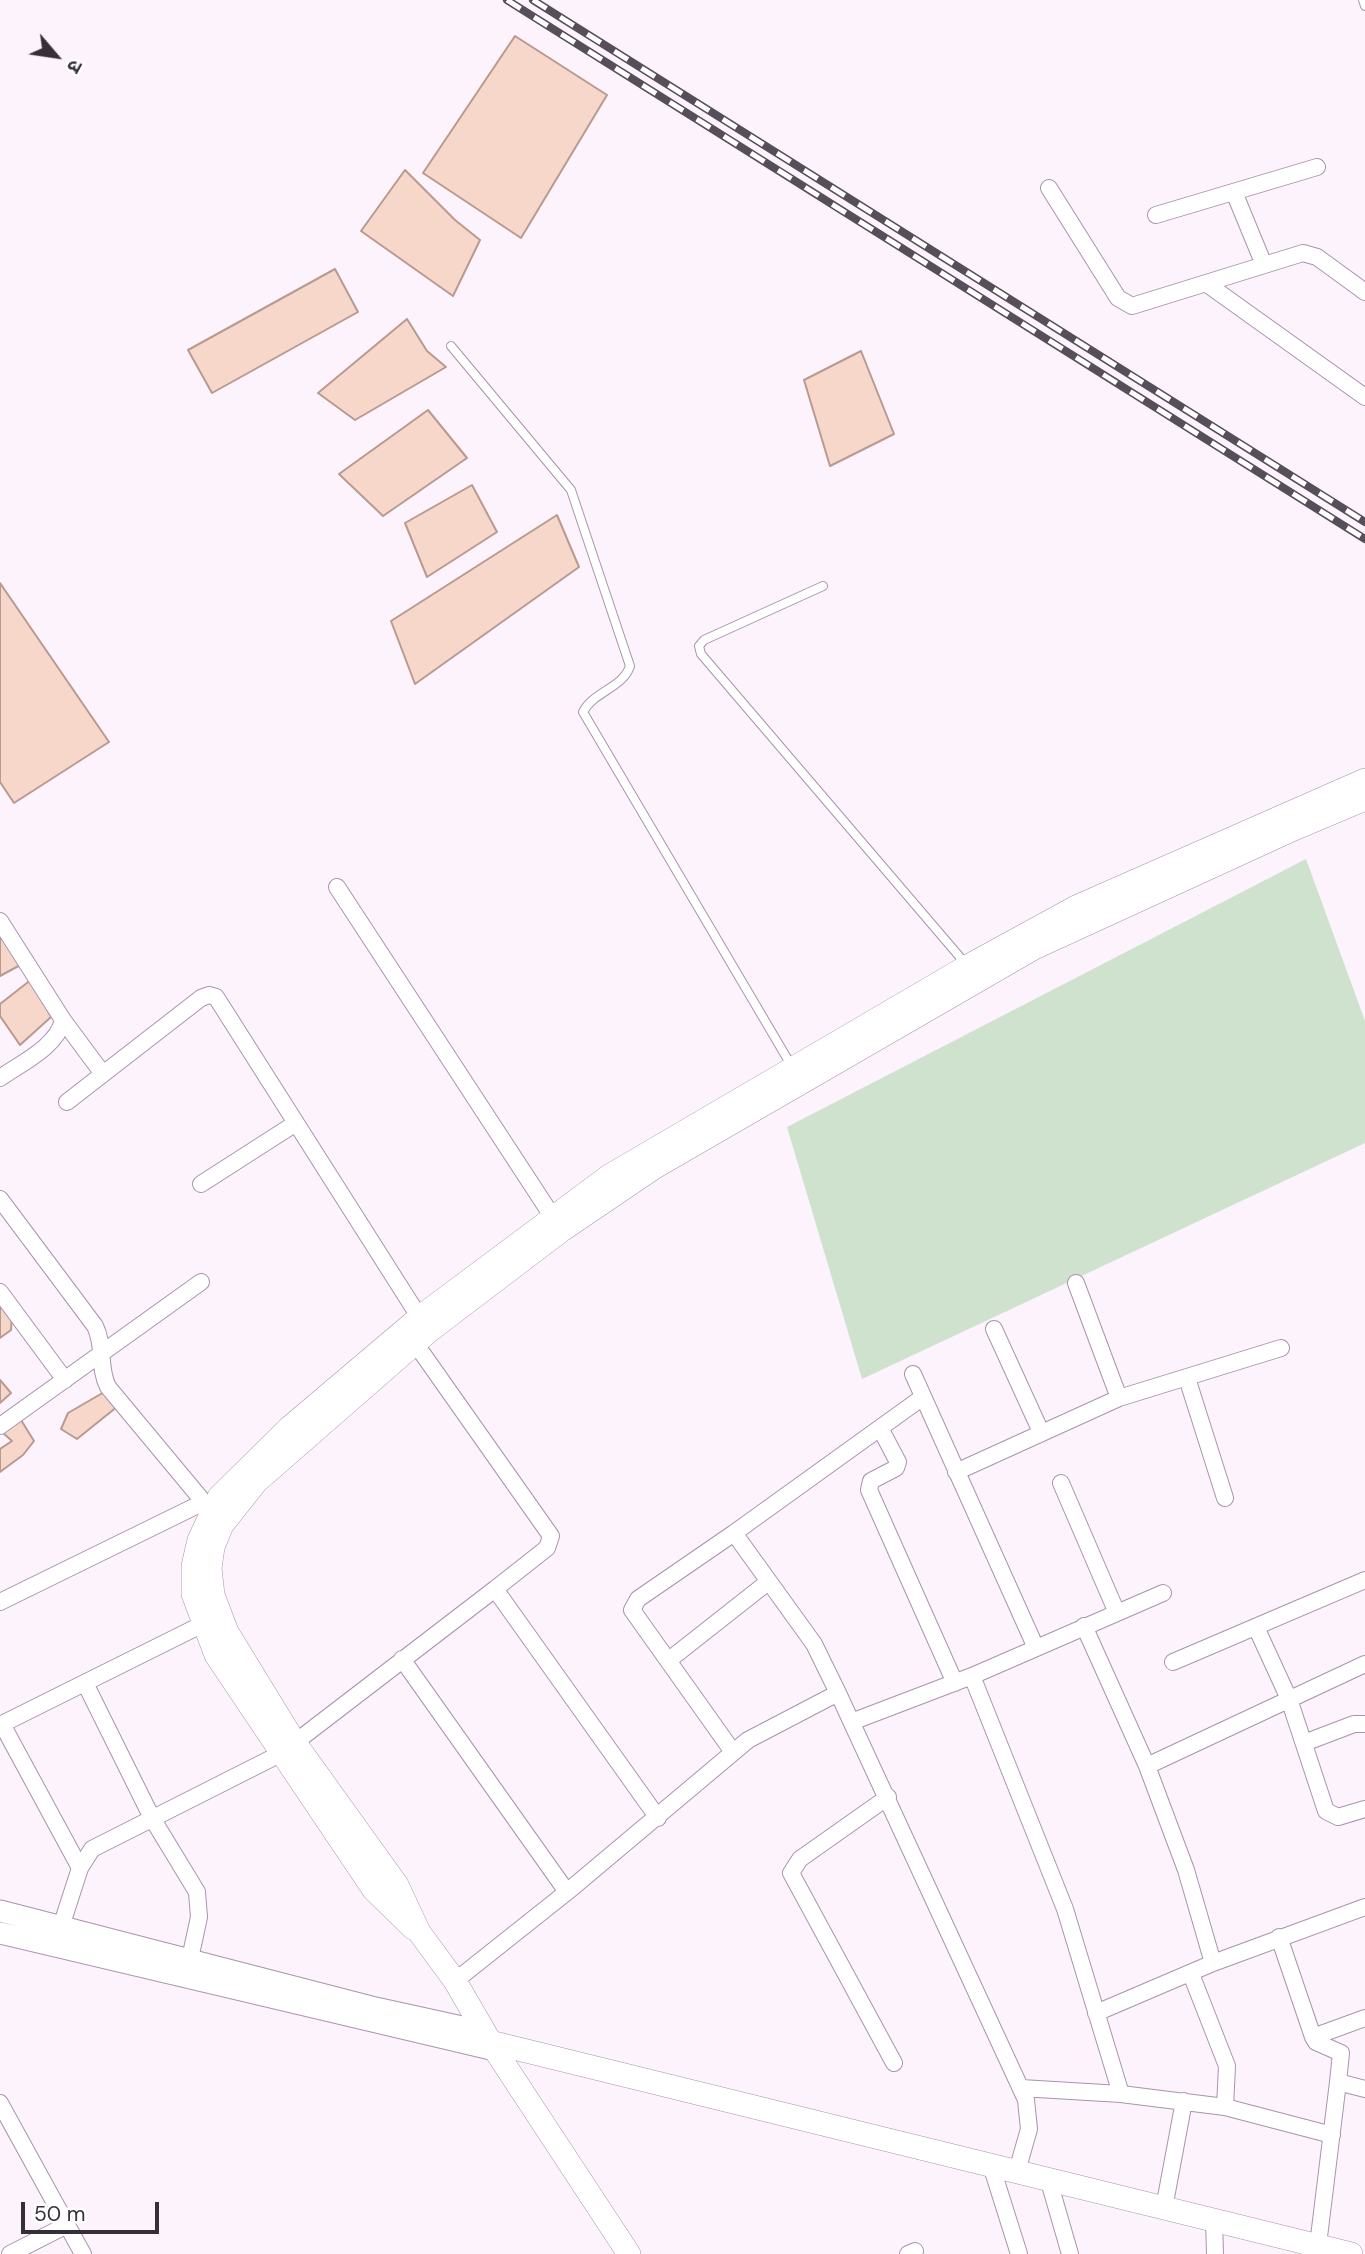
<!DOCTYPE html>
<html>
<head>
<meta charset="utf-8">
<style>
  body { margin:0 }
  #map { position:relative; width:1365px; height:2254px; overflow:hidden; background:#fcf3fd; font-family:"DM Sans","Noto Sans Devanagari",sans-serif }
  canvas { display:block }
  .north { position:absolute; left:21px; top:21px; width:70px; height:70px; -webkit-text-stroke:5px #fff; paint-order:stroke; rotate:119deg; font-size:19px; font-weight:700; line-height:28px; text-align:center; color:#362e38 }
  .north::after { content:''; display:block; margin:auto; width:24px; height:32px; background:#362e38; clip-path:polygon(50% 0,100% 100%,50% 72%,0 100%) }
  .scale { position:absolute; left:21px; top:2202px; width:138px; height:32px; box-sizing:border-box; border:4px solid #362e38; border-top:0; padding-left:9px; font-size:21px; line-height:24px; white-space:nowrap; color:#362e38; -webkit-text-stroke:5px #fff; paint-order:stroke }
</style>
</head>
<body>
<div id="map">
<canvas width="1365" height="2254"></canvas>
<div class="north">उ</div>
<div class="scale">50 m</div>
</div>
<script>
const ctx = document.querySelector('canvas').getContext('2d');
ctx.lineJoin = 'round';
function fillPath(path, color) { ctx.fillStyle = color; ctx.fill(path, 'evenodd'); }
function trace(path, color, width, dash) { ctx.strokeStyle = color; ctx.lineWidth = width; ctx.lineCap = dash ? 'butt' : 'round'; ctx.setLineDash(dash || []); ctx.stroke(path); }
fillPath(new Path2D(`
  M1306 859 1365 1021V1143L862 1379 787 1127Z`), '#cfe2ce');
const building = new Path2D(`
  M515 36 607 95 521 238 423 173Z
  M405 170 455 220 480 240 453 296 361 231Z
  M335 269 358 312 212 393 188 350Z
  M407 319 427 351 446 367 355 420 318 393Z
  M861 351 894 434 830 466 804 380Z
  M428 410 467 458 383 516 339 474Z
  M472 485 497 532 427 577 405 523Z
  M557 515 579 567 415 684 391 621Z
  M0 583 109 742 14 803 0 782Z
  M0 932 24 963 0 976Z
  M32 979 51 1017 20 1045 0 1016V1004Z
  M0 1299 12 1313 11 1330 0 1338Z
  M0 1380 11 1393 0 1403Z
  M106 1391 118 1406 77 1439 61 1429 68 1413Z
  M21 1420 34 1441 23 1455 0 1472V1449L12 1441 2 1432Z`);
fillPath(building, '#f8d7cb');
trace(building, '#b99a90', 2);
const service = new Path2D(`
  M1363 0 1365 6
  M451 346 571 490 630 666C623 688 594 691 583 712L791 1065
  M823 586 704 640 699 646 701 654 965 963`);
const minor = new Path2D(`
  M1049 188 1118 298 1132 306 1303 253 1317 257 1365 292
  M1234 192 1264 265
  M1156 215 1317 167
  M1207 284 1365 397
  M337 887 558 1225
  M0 921 63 1020C57 1047 21 1063 0 1078
  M63 1020 103 1074
  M67 1102 201 998 209 995 216 997 425 1326
  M201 1184 296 1123
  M0 1199 95 1326C105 1346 98 1367 108 1387L217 1518
  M1076 1283 1119 1398
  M0 1292 65 1380
  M994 1329 1041 1432
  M415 1343 551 1536 547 1548 495 1589 658 1818
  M913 1374 1036 1648
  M1187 1378 1225 1498
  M0 1426 201 1282
  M880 1428 898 1462 896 1468 871 1481 869 1490 955 1683
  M956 1472 1119 1398 1281 1348
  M1061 1483 1117 1613
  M734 1533 923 1397
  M0 1602 204 1502
  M1084 1626 1147 1766 1186 1870 1213 1963
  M1256 1627 1289 1699 1326 1811 1338 1817 1365 1809
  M402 1659 567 1892
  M669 1660 768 1582
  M1173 1662 1365 1580
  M972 1676 1065 1909 1121 2094 1225 2107 1332 2135
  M85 1683 152 1818 197 1892 199 1917 188 1968
  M854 1721 972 1676 1163 1593
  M2 1724 80 1868
  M0 1725 203 1624
  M1304 1743 1354 1724H1365
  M733 1752 632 1610 638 1599 734 1533 814 1644 838 1693
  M1147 1766 1365 1664
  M888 1797 800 1859 791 1873 894 2063
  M58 1936 80 1868 92 1849 280 1754 495 1589
  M1279 1937 1313 2037 1316 2042 1341 2053 1338 2082 1365 2089
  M1191 1974 1227 2066 1225 2107
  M455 1981 567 1892 748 1740 838 1693 1026 2100 1029 2129 1017 2171
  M1096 2013 1213 1963 1365 1907
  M1313 2037 1365 2018
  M1021 2088 1121 2094
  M0 2103 83 2254
  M991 2165 1019 2254
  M1048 2178 1070 2254
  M1164 2208 1184 2101
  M1214 2220 1215 2254
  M1318 2245 1338 2082
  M10 2254 67 2225
  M908 2254 915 2251`);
const tertiary = new Path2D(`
  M0 1911 371 2007 485 2032
  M0 1933 495 2050`);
const secondary = new Path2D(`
  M413 1928 374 1890 216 1655 193 1594V1566L199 1540 219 1497 289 1428 420 1317 609 1176 968 966 1076 907 1365 780
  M490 2042 1351 2254
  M629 2254 495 2050 455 1981 419 1932 397 1885 295 1743 227 1632 213 1595 210 1568 213 1547 222 1525 256 1482 429 1331 562 1230 655 1167 1034 948 1287 832 1365 799`);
trace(service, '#a894ac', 10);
trace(minor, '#a894ac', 18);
trace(tertiary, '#a894ac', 23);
trace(secondary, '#a894ac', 24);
trace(service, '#fff', 8);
trace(minor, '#fff', 16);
trace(tertiary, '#fff', 21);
trace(secondary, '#fff', 23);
const rail = new Path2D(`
  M507 0 1365 539
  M533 0 1365 522`);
trace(rail, '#564e58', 8);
trace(rail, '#fff', 5, [16]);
</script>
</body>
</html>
